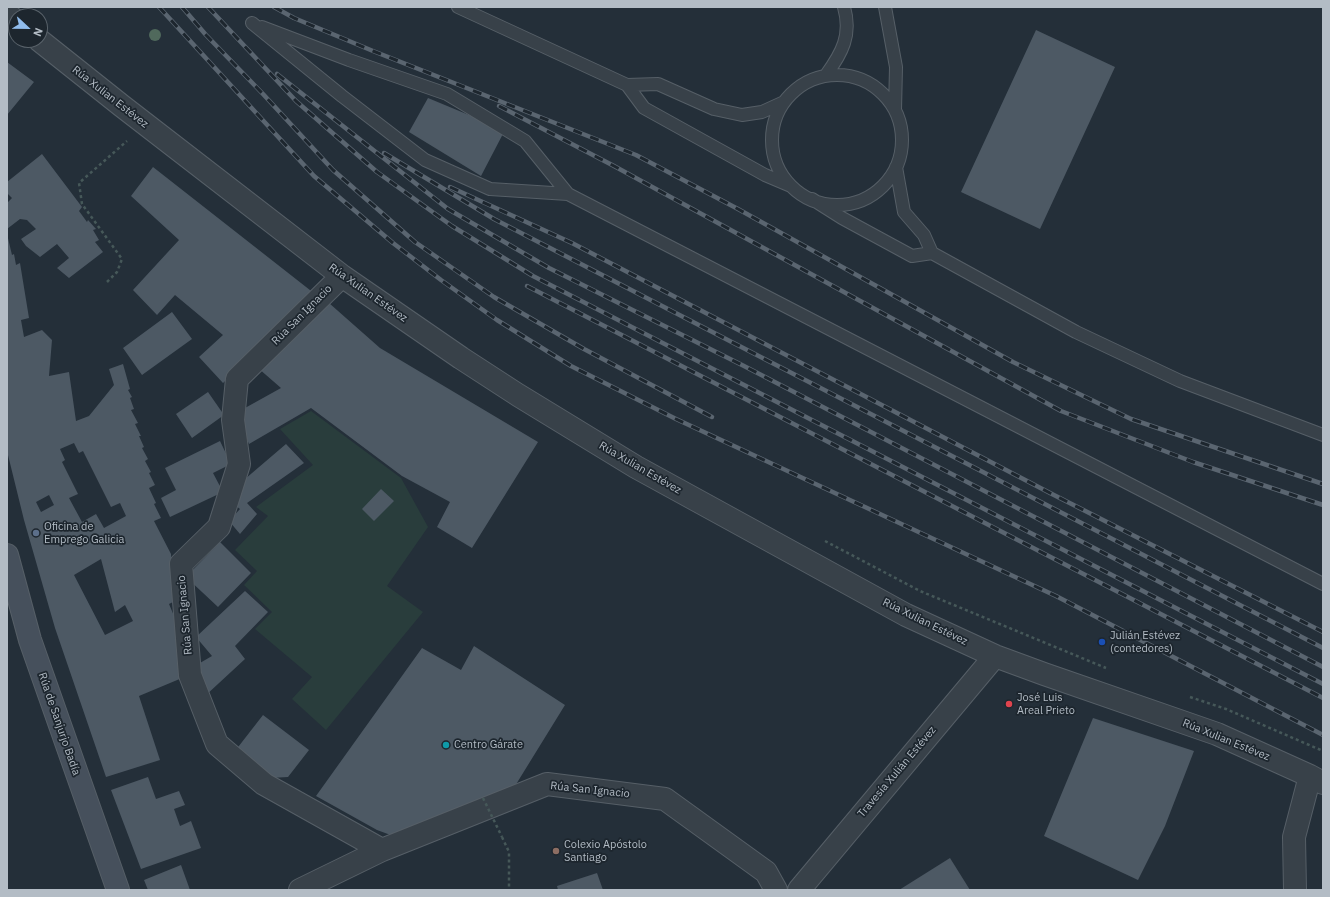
<!DOCTYPE html>
<html>
<head>
<meta charset="utf-8">
<style>
  body { margin:0 }
  #map { position:relative; width:1330px; height:897px; overflow:hidden; background:#242f39; font-family:"IBM Plex Sans",sans-serif }
  canvas { display:block }
  .frame { position:absolute; inset:0; border:8px solid #b3bcc5; pointer-events:none }
  .north { position:absolute; left:8px; top:8px; width:40px; height:40px; box-sizing:border-box; background:#1d262e; border:1px solid #59626a; border-radius:50%; rotate:112deg; font-size:11px; font-weight:700; line-height:16px; text-align:center; color:#b3bcc5 }
  .north::after { content:''; display:block; margin:auto; width:14px; height:18px; background:#90bced; clip-path:polygon(50% 0,100% 100%,50% 72%,0 100%) }
</style>
</head>
<body>
<div id="map">
<canvas width="1330" height="897"></canvas>
<div class="frame"></div>
<div class="north">N</div>
</div>
<script>
const ctx = document.querySelector('canvas').getContext('2d');
ctx.lineJoin = 'round';
function fillPath(path, color) { ctx.fillStyle = color; ctx.fill(path, 'evenodd'); }
function trace(path, color, width, dash) { ctx.strokeStyle = color; ctx.lineWidth = width; ctx.lineCap = dash ? 'butt' : 'round'; ctx.setLineDash(dash || []); ctx.stroke(path); }
function drawText(font, color, halo, rows, align = 'center') {
  ctx.font = font + ' "IBM Plex Sans",sans-serif'; ctx.lineWidth = 3.5; ctx.setLineDash([]); ctx.textBaseline = 'middle'; ctx.strokeStyle = halo; ctx.fillStyle = color; for (const [text, x, y, turn = 0] of rows) {
    ctx.save(); ctx.translate(x, y); ctx.rotate((+turn || 0) * Math.PI / 180); ctx.textAlign = isNaN(turn) ? turn : align; if (halo) ctx.strokeText(text, 0, 0); ctx.fillText(text, 0, 0); ctx.restore();
  }
}
fillPath(new Path2D(`
  M311 411 401 478 428 527 387 586 423 612 326 730 292 699 312 677 255 629 272 612 244 585 257 571 235 550 268 516 256 507 313 465 280 429Z`), '#293d3c');
fillPath(new Path2D(`
  M1036 30 1115 67 1040 229 961 192Z
  M7 62 34 82 7 115Z
  M428 98 505 130 481 176 409 132Z
  M42 154 82 207 79 211 87 222 88 220 96 229 93 230 99 240 95 242 103 252 69 278 57 268 69 258 57 244 40 257 26 246 21 239 36 229 27 220 20 219 7 229V203L12 198 7 193V182Z
  M153 167 315 294 223 383 199 357 223 335 175 295 157 315 133 290 179 240 131 196Z
  M7 234 12 255 14 254 16 265 20 263 29 318 21 320 24 337 42 330 52 340 49 376 69 372 76 421 89 416 114 385 109 369 123 364 130 389 128 390 132 397 130 398 134 409 131 410 138 423 135 424 141 436H139L144 447 142 448 148 459 145 461 151 472 149 473 155 485 149 488 156 503 154 504 161 518 154 521 171 554 173 602 169 604 180 630 182 678 139 696 160 760 106 777 55 628 24 520 7 451ZM74 443 79 453 83 451 111 507 120 503 126 516 104 528 96 514 82 522 69 498 78 494 62 462 65 460 60 449ZM49 495 54 505 41 512 36 502ZM101 559 115 612 125 605 133 621 105 635 74 575Z
  M329 303 380 348 538 442 472 548 437 527 450 502 402 476 311 408 249 444 236 413 281 388 258 368Z
  M172 312 192 339 142 375 123 348Z
  M208 392 224 415 192 438 176 414Z
  M220 441 231 464 213 473 223 492 170 517 161 498 176 490 165 468Z
  M286 444 304 463 247 503 257 514 240 534 229 521 240 509 231 502 238 485Z
  M381 489 394 501 374 521 362 509Z
  M220 542 251 573 218 607 186 577Z
  M245 591 268 612 235 646 245 659 205 696 193 667 212 656 196 637Z
  M474 646 565 705 515 786 396 837 377 830 316 796 422 648 461 670Z
  M263 715 309 750 288 777 270 778 235 751Z
  M1093 718 1194 751 1165 826 1138 880 1044 836Z
  M148 777 156 799 179 791 185 805 174 809 180 826 191 821 201 848 141 869 111 790Z
  M950 858 970 890H899Z
  M181 865 190 890H148L144 880Z
  M597 873 603 890H558L557 886Z`), '#4d5964');
const lane = new Path2D(`
  M458 7 627 85 644 108 765 175 791 186
  M885 7 896 67 895 110
  M252 23 342 96 425 160 490 189 568 194 1323 584
  M262 27 349 60 447 94 525 141 568 194
  M826 75C842 53 852 35 844 7
  M772 140a65 65 0 1 1 130 0a65 65 0 1 1-130 0Z
  M627 85 658 84 714 109 742 115 762 112 784 102
  M896 167 904 212 924 235 932 253
  M812 199 842 218 912 256 932 253 1076 332 1180 381 1323 435`);
const street = new Path2D(`
  M7 14 16 21
  M39 40 122 106 342 276 461 358 518 395 636 467 906 615 995 656 1044 674 1217 734 1310 776 1323 783
  M342 276 237 379 233 420 239 464 219 527 181 564 190 675 217 744 264 784 382 850
  M300 890 382 850 547 784 665 799 766 872 776 890
  M799 890 995 656
  M1295 890 1294 837 1310 776`);
const secondary = new Path2D(`
  M7 555 30 640 118 890`);
trace(lane, '#565f67', 14);
trace(street, '#565f67', 24);
trace(secondary, '#565f67', 24);
trace(new Path2D(`
  M107 282 117 272 122 259 82 204 79 183 127 141
  M825 541 920 591 1106 668
  M1190 697 1226 709 1323 751
  M502 837 509 852V890`), '#465859', 2.5, [3, 3]);
trace(lane, '#384149', 12);
trace(street, '#384149', 22);
trace(secondary, '#46505c', 22);
const rail = new Path2D(`
  M159 7 314 176 393 243 441 280 497 320 571 366 676 419 1056 596 1323 735
  M182 7 206 35 263 94 333 170 415 242 494 297 584 349 712 417
  M208 7 296 101 377 172 452 226 533 276 1323 684
  M274 7 294 18 373 51 636 155 738 209 1013 362 1131 419 1323 484
  M277 74 448 209 549 268 744 366 1323 667
  M499 106 614 166 1061 411 1193 462 1323 505
  M384 153 494 219 1323 648
  M450 187 572 243 1050 493 1323 632
  M527 286 1323 698`);
trace(rail, '#5a6570', 4.5);
trace(rail, '#1d262e', 3, [9]);
trace(new Path2D(`
  M483 798 502 837`), '#465859', 2.5, [3, 3]);
ctx.fillStyle = '#50695c';
for (const [x, y] of [
  [155,35]
]) { ctx.beginPath(); ctx.arc(x, y, 6, 0, 2 * Math.PI); ctx.fill(); }
for (const [x, y, r, color] of [
  [36,533,4,"#5c6f8a"],
  [1102,642,4,"#1a4fb4"],
  [1009,704,4,"#e0444e"],
  [446,745,4,"#0f9aa8"],
  [556,851,4,"#8d6e63"]
]) { const dot = new Path2D(); dot.arc(x, y, r, 0, 2 * Math.PI); ctx.fillStyle = color; ctx.fill(dot); trace(dot, '#1d262e', 1.5); }
drawText('11px', '#b3bcc5', '#1d262e', [
  ["Rúa Xulian Estévez",110,97,38],
  ["Rúa Xulian Estévez",368,293,35],
  ["Rúa San Ignacio",302,315,-45],
  ["Rúa Xulian Estévez",640,468,30],
  ["Rúa San Ignacio",185,615,-95],
  ["Rúa Xulian Estévez",925,622,26],
  ["Rúa de Sanjurjo Badía",59,724,71],
  ["Rúa Xulian Estévez",1226,740,22],
  ["Travesía Xulián Estévez",897,772,-50],
  ["Rúa San Ignacio",590,790,6]
]);
drawText('11px', '#b3bcc5', '#1d262e', [
  ["Oficina de",44,527],
  ["Emprego Galicia",44,540],
  ["Julián Estévez",1110,636],
  ["(contedores)",1110,649],
  ["José Luis",1017,698],
  ["Areal Prieto",1017,711],
  ["Centro Gárate",454,745],
  ["Colexio Apóstolo",564,845],
  ["Santiago",564,858]
], 'left');
</script>
</body>
</html>
